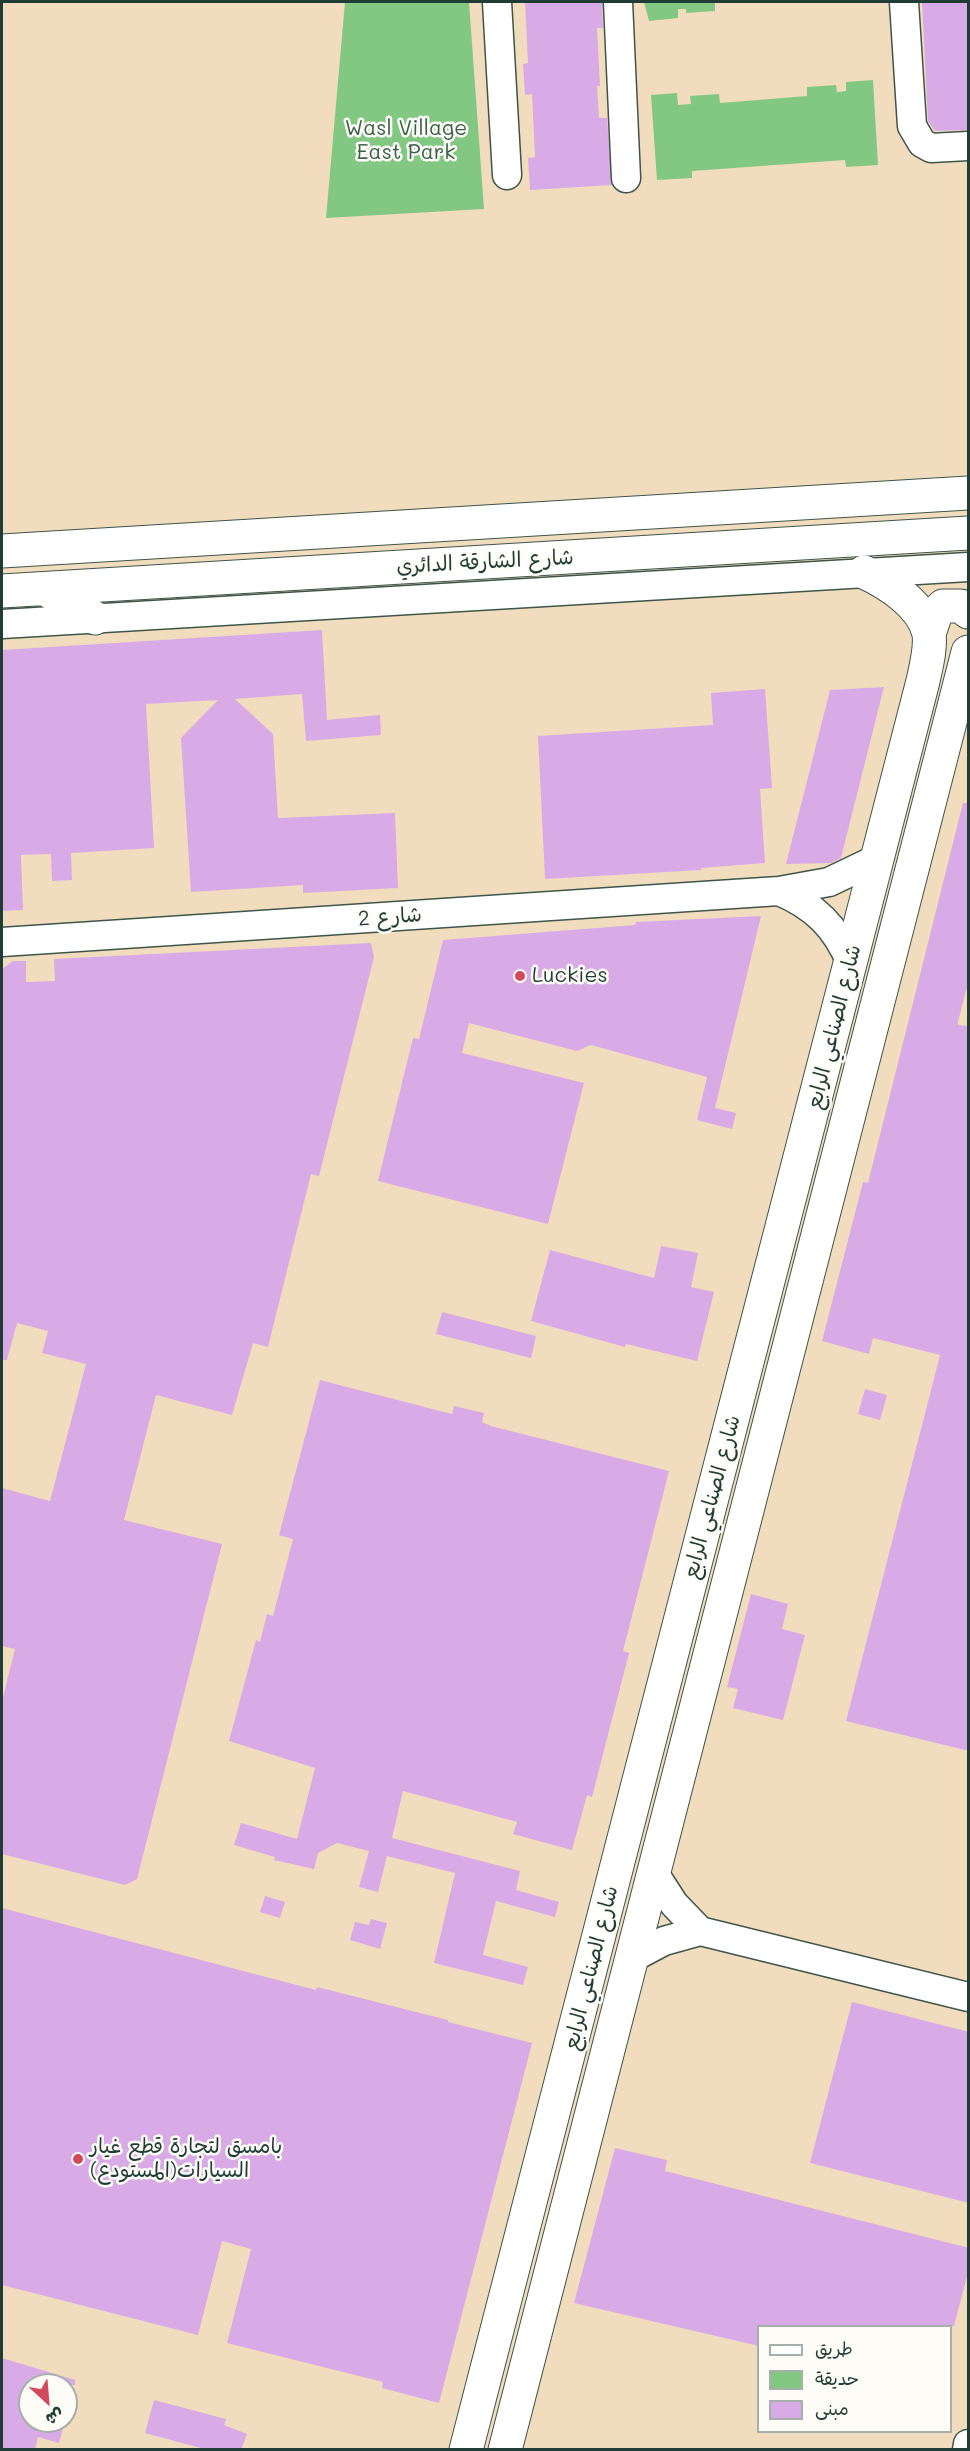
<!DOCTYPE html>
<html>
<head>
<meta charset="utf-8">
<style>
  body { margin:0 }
  #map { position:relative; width:970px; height:2451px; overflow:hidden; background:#f1ddbd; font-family:Mali,"Playpen Sans Arabic",sans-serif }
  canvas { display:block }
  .frame { position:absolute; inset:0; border:3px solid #1f3d34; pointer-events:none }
  .legend { position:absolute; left:757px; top:2325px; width:195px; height:108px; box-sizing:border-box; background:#fdfcf7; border:2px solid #a4b0a9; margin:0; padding:8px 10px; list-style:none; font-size:18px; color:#1f3d34 }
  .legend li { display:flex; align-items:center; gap:12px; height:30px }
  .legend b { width:30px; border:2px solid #a4b0a9 }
  .north { position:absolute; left:18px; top:2373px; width:60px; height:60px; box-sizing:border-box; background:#fdfcf7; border:2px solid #a4b0a9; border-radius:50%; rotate:154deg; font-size:16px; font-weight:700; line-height:24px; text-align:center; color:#1f3d34 }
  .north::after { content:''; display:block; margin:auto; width:21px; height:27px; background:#d1495b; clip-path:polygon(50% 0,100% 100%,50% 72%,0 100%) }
</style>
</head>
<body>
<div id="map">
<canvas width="970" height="2451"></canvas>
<div class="frame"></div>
<ul class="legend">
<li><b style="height:8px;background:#fff"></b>طريق</li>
<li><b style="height:16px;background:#82c883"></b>حديقة</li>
<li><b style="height:16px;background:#d9abe6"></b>مبنى</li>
</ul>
<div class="north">ش</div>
</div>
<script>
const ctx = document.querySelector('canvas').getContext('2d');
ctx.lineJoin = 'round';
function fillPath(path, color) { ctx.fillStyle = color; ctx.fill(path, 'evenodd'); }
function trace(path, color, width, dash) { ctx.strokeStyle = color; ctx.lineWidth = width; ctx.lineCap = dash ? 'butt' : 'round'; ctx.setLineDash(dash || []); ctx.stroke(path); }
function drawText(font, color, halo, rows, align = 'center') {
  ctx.font = font + ' Mali,"Playpen Sans Arabic",sans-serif'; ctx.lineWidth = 5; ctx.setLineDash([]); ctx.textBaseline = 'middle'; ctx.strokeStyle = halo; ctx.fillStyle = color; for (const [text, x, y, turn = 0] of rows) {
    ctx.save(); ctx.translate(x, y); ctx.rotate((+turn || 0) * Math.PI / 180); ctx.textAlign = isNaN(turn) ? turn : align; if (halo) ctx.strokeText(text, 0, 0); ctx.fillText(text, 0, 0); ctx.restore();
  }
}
fillPath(new Path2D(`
  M345 2H469L484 209 326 218Z
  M644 2H738L715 3V11L686 13V9H678V18L649 21Z
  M873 80 878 165 846 167 845 160 692 171V178L657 180 651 95 677 93 678 105 691 104 690 96 719 94 720 103 807 96V87L836 85 837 92 846 91V82Z`), '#82c883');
fillPath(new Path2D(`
  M525 2H602L603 28H597L600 86H597L599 118H607L612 185 530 190 528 158 535 157 532 94 525 95 523 64 528 63Z
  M922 2H969V130L935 131 928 121Z
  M322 630 327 720 380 715 381 735 306 741 302 694 235 699 273 734 278 818 395 813 398 888 303 893V885L191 892 181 738 218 700 146 704 154 848 71 853 72 880 52 881 51 854 21 855 23 910 2 911V650Z
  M884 687 841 858 831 863 786 864 830 690Z
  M765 689 772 788 760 789 765 863 701 868V870L545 879 538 736 713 725 711 693Z
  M963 803H969V979L958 1022V1025L969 1026V1751L846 1721 940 1355 873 1338 869 1354 822 1341 863 1182 868 1183Z
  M761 916 715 1108 736 1113 732 1129 697 1120 707 1077 591 1045 577 1051 469 1023 462 1053 584 1083 548 1224 378 1181 413 1038 419 1039 443 940 635 925 636 922Z
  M371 943 374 957 319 1176 311 1174 268 1347 253 1343 232 1415 156 1395 124 1520 222 1544 137 1879 125 1885 2 1854V1701L15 1649 2 1646V1488L50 1501 86 1364 42 1353 48 1331 17 1323 7 1360H2V969L13 961H26V982L55 981 54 959Z
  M661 1246 698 1253 691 1287 714 1292 697 1361 626 1344 625 1347 531 1321 550 1250 654 1278Z
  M442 1312 536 1336 531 1358 436 1334Z
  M320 1380 452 1414 454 1406 484 1413 482 1422 491 1426 669 1471 623 1651 629 1653 592 1797 587 1795 572 1850 513 1834 517 1822 403 1791 392 1838 520 1871 516 1890 559 1902 555 1917 496 1901 483 1955 528 1967 523 1985 434 1963 455 1873 387 1856 378 1892 359 1887 369 1851 337 1843 318 1853 314 1869 274 1860 275 1857 234 1845 241 1823 297 1839 315 1768 229 1741 256 1640 260 1642 267 1614 273 1616 293 1539 279 1535Z
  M865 1389 887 1395 880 1420 858 1414Z
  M751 1594 788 1604 782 1629 805 1635 783 1720 733 1708 738 1689 727 1687Z
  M265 1896 285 1902 280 1918 260 1912Z
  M2 1908 316 1990 317 1987 448 2020V2022L532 2043 439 2403 382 2388 383 2382 227 2343 251 2249 222 2241 198 2335 2 2285Z
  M371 1919 387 1923 380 1949 350 1940 355 1922 369 1925Z
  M852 2002 969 2032V2203L810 2163Z
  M615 2148 667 2160 665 2171 969 2248V2269L954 2326H759V2346L574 2303Z
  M2 2358 75 2380V2385H30V2421H65L59 2443 38 2437 35 2450H2Z
  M154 2400 226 2419 224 2425 247 2434 241 2450H208L145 2433Z`), '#d9abe6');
const minor = new Path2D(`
  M497 2 507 175
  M618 2 626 178
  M904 2 912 126 922 143 931 148 968 146
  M2 624 968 567
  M779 891C815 906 836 927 851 963
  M2 942 779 891 829 882 875 860
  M654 1873 674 1904 700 1931
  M630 1959 664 1941 700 1931 968 1997
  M967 2450 968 2444`);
const major = new Path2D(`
  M929 634 936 613 943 606H961L968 612
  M466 2450 923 681C926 667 931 648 929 634 923 605 888 583 864 572
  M505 2450 968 652`);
const highway = new Path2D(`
  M2 551 968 493
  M45 589 95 618
  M2 591 968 533`);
trace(minor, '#3e5549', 31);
trace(major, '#3e5549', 35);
trace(highway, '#3e5549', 35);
trace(minor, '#fff', 28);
trace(major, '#fff', 33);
trace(highway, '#fff', 33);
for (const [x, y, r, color] of [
  [520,976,6,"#d1495b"],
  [78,2159,6,"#d1495b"]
]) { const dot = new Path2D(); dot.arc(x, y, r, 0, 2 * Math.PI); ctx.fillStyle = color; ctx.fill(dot); trace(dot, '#fdfcf7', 2); }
drawText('21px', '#386048', '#fdfcf7', [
  ["Wasl Village",406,129],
  ["East Park",406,153]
]);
drawText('21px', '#1f3d34', '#fdfcf7', [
  ["شارع الشارقة الدائري",485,562,-3],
  ["شارع 2",390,917,-4],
  ["شارع الصناعي الرابع",834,1027,-76],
  ["شارع الصناعي الرابع",712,1497,-75],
  ["شارع الصناعي الرابع",591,1968,-76]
]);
drawText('21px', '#1f3d34', '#fdfcf7', [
  ["Luckies",532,976],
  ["بامسق لتجارة قطع غيار",90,2147],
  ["السيارات(المستودع)",90,2171]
], 'left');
</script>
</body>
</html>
